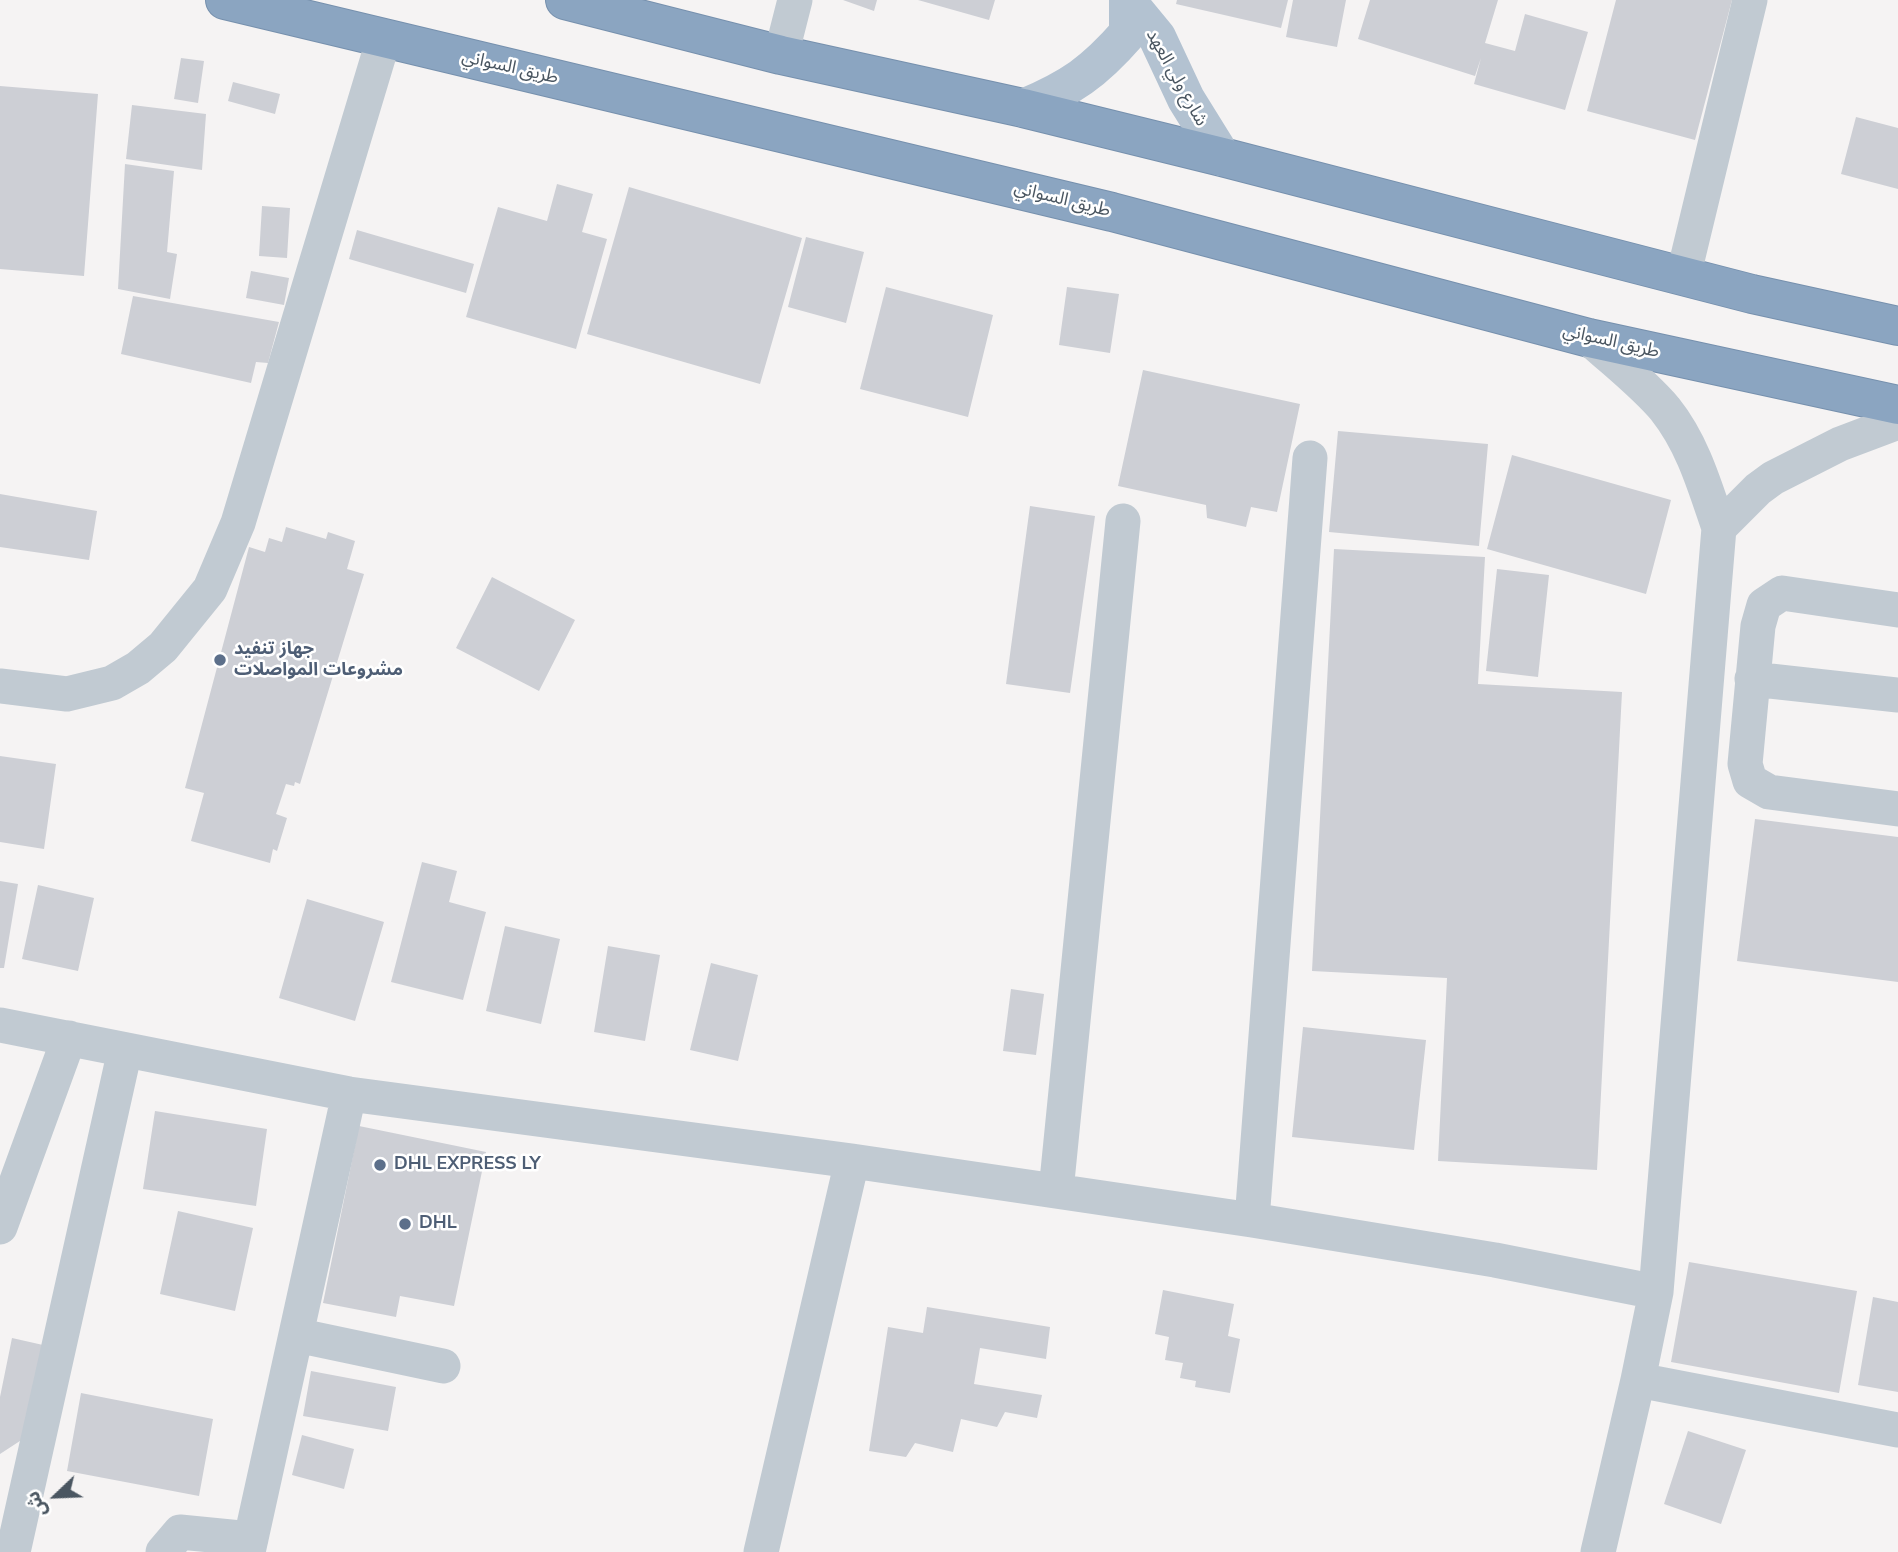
<!DOCTYPE html>
<html>
<head>
<meta charset="utf-8">
<style>
  body { margin:0 }
  #map { position:relative; width:1898px; height:1552px; overflow:hidden; background:#f5f3f3; font-family:"Nunito Sans","Noto Sans Arabic",sans-serif }
  canvas { display:block }
  .north { position:absolute; left:21px; top:1461px; width:70px; height:70px; -webkit-text-stroke:5px #fff; paint-order:stroke; rotate:247deg; font-size:19px; font-weight:700; line-height:28px; text-align:center; color:#4a5661 }
  .north::after { content:''; display:block; margin:auto; width:24px; height:32px; background:#4a5661; clip-path:polygon(50% 0,100% 100%,50% 72%,0 100%) }
</style>
</head>
<body>
<div id="map">
<canvas width="1898" height="1552"></canvas>
<div class="north">ش</div>
</div>
<script>
const ctx = document.querySelector('canvas').getContext('2d');
ctx.lineJoin = 'round';
function fillPath(path, color) { ctx.fillStyle = color; ctx.fill(path, 'evenodd'); }
function trace(path, color, width, dash) { ctx.strokeStyle = color; ctx.lineWidth = width; ctx.lineCap = dash ? 'butt' : 'round'; ctx.setLineDash(dash || []); ctx.stroke(path); }
function drawText(font, color, halo, rows, align = 'center') {
  ctx.font = font + ' "Nunito Sans","Noto Sans Arabic",sans-serif'; ctx.lineWidth = 5; ctx.setLineDash([]); ctx.textBaseline = 'middle'; ctx.strokeStyle = halo; ctx.fillStyle = color; for (const [text, x, y, turn = 0] of rows) {
    ctx.save(); ctx.translate(x, y); ctx.rotate((+turn || 0) * Math.PI / 180); ctx.textAlign = isNaN(turn) ? turn : align; if (halo) ctx.strokeText(text, 0, 0); ctx.fillText(text, 0, 0); ctx.restore();
  }
}
fillPath(new Path2D(`
  M843 0H877L874 11Z
  M918 0H995L989 20Z
  M1177 0H1288L1281 28 1176 4Z
  M1293 0H1346L1337 47 1286 37Z
  M1370 0H1498L1485 43 1515 51 1525 14 1588 32 1565 110 1474 84 1481 58 1475 76 1358 39Z
  M1616 0H1732L1695 140 1587 111Z
  M181 58 204 61 198 103 174 99Z
  M233 82 280 94 275 114 228 101Z
  M0 86 98 94 84 276 0 269Z
  M132 105 206 114 202 170 126 159Z
  M1856 117 1898 128V189L1841 174Z
  M125 164 174 171 167 252 177 254 170 299 118 289Z
  M557 184 593 194 582 232 607 239 576 349 466 317 498 207 547 221Z
  M629 187 802 238 760 384 587 334Z
  M262 206 290 208 287 258 259 256Z
  M357 230 474 264 466 293 349 259Z
  M806 237 864 252 846 323 788 307Z
  M251 271 289 278 284 305 246 298Z
  M886 287 993 315 968 417 860 389Z
  M1067 287 1119 294 1110 353 1059 345Z
  M133 296 279 322 268 363 256 362 251 383 121 354Z
  M1143 370 1300 404 1277 512 1251 507 1246 527 1207 518 1206 505 1118 486Z
  M1338 431 1488 444 1479 546 1329 532Z
  M1512 455 1671 500 1646 594 1487 549Z
  M0 494 97 511 89 560 0 547Z
  M1030 506 1095 516 1070 693 1006 684Z
  M286 527 326 539 328 532 355 541 347 569 364 574 300 784 295 782 294 786 286 784 276 814 287 818 277 851 273 849 270 863 191 841 204 793 185 788 249 547 265 552 269 538 282 542Z
  M1334 549 1485 557 1478 684 1622 692 1597 1170 1438 1161 1447 978 1312 971Z
  M1497 569 1549 575 1538 677 1486 671Z
  M492 577 575 620 539 691 456 648Z
  M0 756 56 764 44 849 0 842Z
  M1755 819 1898 837V982L1737 961Z
  M422 862 457 871 449 902 486 912 463 1000 391 982Z
  M0 881 18 884 4 968H0Z
  M38 885 94 898 78 971 22 959Z
  M307 899 384 922 355 1021 279 998Z
  M505 926 560 939 541 1024 486 1011Z
  M608 946 660 955 645 1041 594 1032Z
  M711 963 758 975 738 1061 690 1050Z
  M1011 989 1044 994 1036 1055 1003 1051Z
  M1303 1027 1426 1040 1414 1150 1292 1137Z
  M155 1111 267 1129 256 1206 143 1189Z
  M359 1126 486 1152 454 1306 400 1296 396 1317 323 1303Z
  M178 1211 253 1228 235 1311 160 1294Z
  M1689 1262 1857 1291 1839 1393 1671 1362Z
  M1163 1290 1234 1304 1228 1336 1240 1339 1230 1393 1195 1387 1196 1381 1180 1378 1183 1363 1165 1360 1169 1337 1155 1334Z
  M1873 1297 1898 1302V1392L1858 1385Z
  M927 1307 1050 1327 1046 1359 980 1348 974 1384 1042 1395 1037 1418 1005 1412 997 1427 961 1419 953 1452 915 1443 906 1457 869 1451 888 1327 923 1333Z
  M12 1338 43 1345 23 1439 0 1454V1397Z
  M311 1371 396 1387 388 1431 303 1416Z
  M81 1393 213 1419 199 1496 67 1471Z
  M1688 1431 1746 1450 1721 1524 1664 1504Z
  M302 1435 354 1449 344 1489 292 1475Z`), '#cdcfd5');
const highway = new Path2D(`
  M225 0 1112 212 1589 338 1898 405
  M565 0 781 55 1023 108 1222 157 1752 294 1898 326`);
trace(highway, '#7690ad', 40);
trace(new Path2D(`
  M781 55 795 0
  M1683 277 1750 0
  M1589 338C1614 361 1643 383 1665 409 1693 444 1705 487 1719 528L1656 1292 1638 1380 1598 1552
  M1719 528 1758 489 1773 478 1840 444 1898 422
  M1898 610 1782 593 1764 605 1758 626 1745 764 1750 781 1769 792 1898 809
  M1752 679 1898 695
  M0 686 67 694 112 683 138 668 163 647 210 589 238 523 384 38
  M0 1025 349 1094 852 1161 1252 1220 1495 1260 1656 1292
  M1056 1191 1123 521
  M1252 1220 1310 458
  M0 1227 69 1038
  M296 1335 443 1366
  M1638 1380 1898 1430
  M13 1552 125 1050
  M163 1552 180 1532 251 1539
  M248 1552 349 1094
  M761 1552 852 1161`), '#c1cad2', 35);
trace(new Path2D(`
  M1128 2 1157 37 1186 99 1222 157
  M1023 108C1071 88 1094 72 1128 33V0`), '#b3c2d1', 38);
trace(highway, '#8ba5c1', 38);
for (const [x, y, r, color] of [
  [220,660,7,"#5c6f8a"],
  [380,1165,7,"#5c6f8a"],
  [405,1224,7,"#5c6f8a"]
]) { const dot = new Path2D(); dot.arc(x, y, r, 0, 2 * Math.PI); ctx.fillStyle = color; ctx.fill(dot); trace(dot, '#fff', 2.5); }
drawText('18px', '#4a5661', '#fff', [
  ["طريق السواني",510,68,13],
  ["شارع ولي العهد",1176,78,61],
  ["طريق السواني",1062,200,14],
  ["طريق السواني",1611,342,13]
]);
drawText('bold 18px', '#4e5e75', '#fff', [
  ["جهاز تنفيد",234,650],
  ["مشروعات المواصلات",234,671],
  ["DHL EXPRESS LY",394,1165],
  ["DHL",419,1224]
], 'left');
</script>
</body>
</html>
